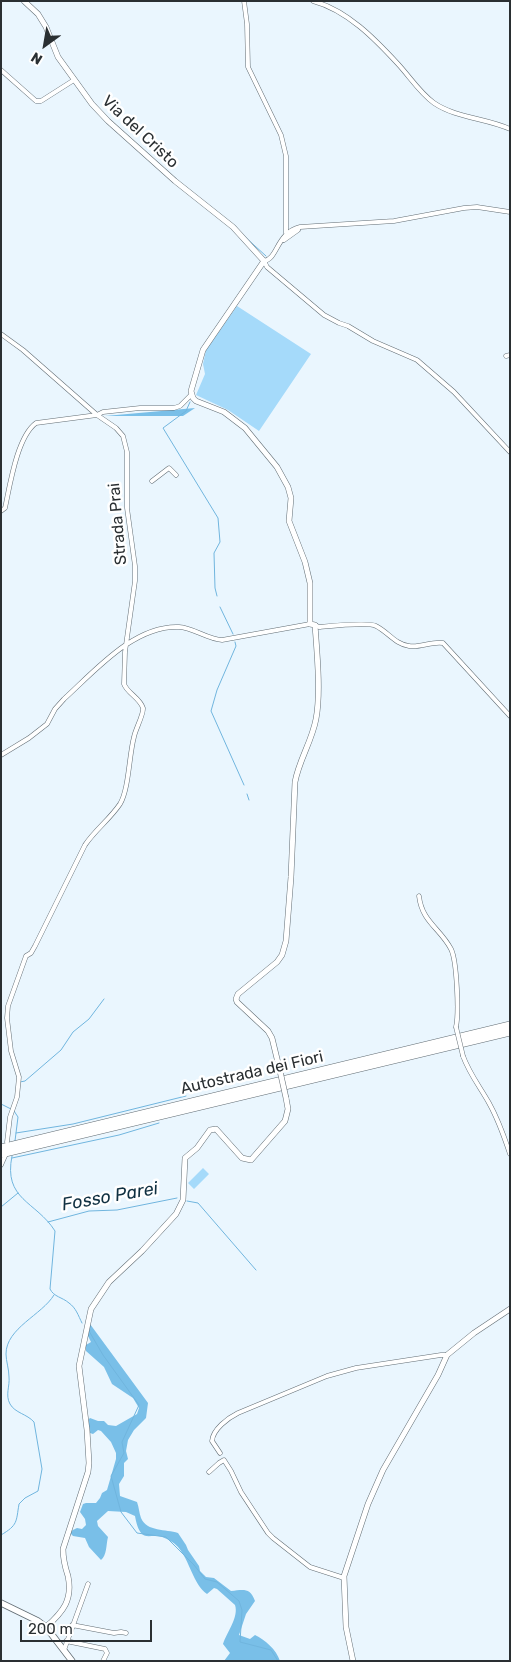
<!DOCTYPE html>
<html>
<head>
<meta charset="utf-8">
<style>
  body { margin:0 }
  #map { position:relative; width:511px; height:1662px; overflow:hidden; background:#eaf6fe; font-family:Rubik,sans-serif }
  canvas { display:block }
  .frame { position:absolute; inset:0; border:2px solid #2a2f32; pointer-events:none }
  .north { position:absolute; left:20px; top:20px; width:50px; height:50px; -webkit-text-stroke:4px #fff; paint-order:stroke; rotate:212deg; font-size:14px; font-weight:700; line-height:20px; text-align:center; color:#2a2f32 }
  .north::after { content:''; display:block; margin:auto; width:18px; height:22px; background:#2a2f32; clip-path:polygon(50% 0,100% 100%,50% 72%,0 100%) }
  .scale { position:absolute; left:20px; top:1620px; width:132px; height:22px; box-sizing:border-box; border:2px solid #2a2f32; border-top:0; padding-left:6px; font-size:15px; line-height:18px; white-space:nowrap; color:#2a2f32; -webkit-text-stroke:4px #fff; paint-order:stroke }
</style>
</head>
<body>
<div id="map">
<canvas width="511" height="1662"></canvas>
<div class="frame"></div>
<div class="north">N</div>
<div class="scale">200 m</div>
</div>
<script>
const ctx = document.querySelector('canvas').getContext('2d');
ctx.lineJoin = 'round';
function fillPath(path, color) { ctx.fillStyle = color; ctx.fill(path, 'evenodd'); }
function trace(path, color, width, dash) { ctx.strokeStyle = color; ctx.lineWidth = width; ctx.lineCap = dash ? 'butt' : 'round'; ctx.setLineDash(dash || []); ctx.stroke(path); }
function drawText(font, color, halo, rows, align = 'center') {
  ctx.font = font + ' Rubik,sans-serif'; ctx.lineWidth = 5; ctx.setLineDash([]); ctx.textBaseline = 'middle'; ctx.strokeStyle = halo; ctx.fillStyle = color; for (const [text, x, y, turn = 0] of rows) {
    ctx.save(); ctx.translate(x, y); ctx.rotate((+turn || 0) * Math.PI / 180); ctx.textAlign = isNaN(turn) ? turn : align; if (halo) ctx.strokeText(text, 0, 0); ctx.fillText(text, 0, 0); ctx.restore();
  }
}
fillPath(new Path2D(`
  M237 306 311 354 259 431 228 410 196 395 205 374 203 364 206 350Z
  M203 1168 209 1174 194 1189 188 1183Z`), '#a5dafa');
fillPath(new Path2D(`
  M195 408 183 416H105Z
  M90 1324 148 1403 146 1418 134 1430 128 1440 126 1451 128 1459 124 1463V1476L119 1484 120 1496 137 1502C139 1507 139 1513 141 1518 147 1532 166 1529 178 1533L186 1545 188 1550 199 1566 200 1571 206 1577 214 1578 231 1591C243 1590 250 1587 255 1601L246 1614 239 1635 250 1639 255 1635C265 1640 276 1649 280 1661H224L230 1653 223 1644C227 1632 239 1617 235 1605L217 1589 214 1588 207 1594C193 1584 190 1561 178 1547 175 1543 163 1536 158 1536 153 1535 146 1538 142 1534 138 1530 136 1522 135 1516L126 1512 108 1511 97 1521 98 1526 108 1537C106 1545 107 1555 101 1560L89 1547 85 1538 73 1536 71 1534V1531L77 1528 82 1529 86 1525 85 1519 80 1512 83 1504 86 1503H96L100 1498 102 1493 107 1490 116 1459V1453L111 1442 101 1431 98 1430 93 1434 90 1433 88 1420 90 1418 98 1421H104L108 1425 116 1426 137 1414 139 1408 133 1398 112 1384 104 1367 86 1351V1345L91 1342 87 1334Z`), '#79bfe8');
trace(new Path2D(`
  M244 236 266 256
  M190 402 186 411 163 428 218 518 220 542 214 553 215 588 217 596
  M220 607 233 634
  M235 642 236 646 217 690 211 711 244 785
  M247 794 249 800
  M20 1082 25 1081 61 1050 73 1032 89 1019 104 999
  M1 1104 11 1109
  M14 1111 18 1117 15 1141
  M16 1133 73 1124 186 1096
  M12 1156C3 1200 36 1201 55 1231L50 1289C54 1297 62 1297 69 1303 76 1308 78 1315 82 1323
  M12 1158 119 1135 159 1123
  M187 1201 198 1203 256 1270
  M1 1207 18 1193
  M48 1222 89 1211 117 1210 177 1198
  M89 1331 103 1355 139 1405 122 1442 124 1453 111 1476 121 1512 137 1533 166 1537 194 1565 205 1579 217 1582 239 1601 242 1610 240 1642 271 1650 278 1661
  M1 1535C18 1525 16 1522 19 1504L25 1498 38 1491 42 1469 34 1422C27 1414 15 1413 10 1404 5 1395 10 1386 9 1377 9 1369 6 1361 6 1354 6 1328 42 1315 54 1295`), '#70b5de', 1);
const minor = new Path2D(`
  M244 1 247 24 248 67 281 135 286 156V233
  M313 1C347 10 375 39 398 64 410 77 420 93 434 103 456 118 486 118 510 129
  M1 70 36 101H41L74 80
  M510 212 477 207 464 208 394 221 300 227C276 233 278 259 264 261L267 267 324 315 339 323 348 326 373 341 417 360 454 392 510 452
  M284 240 298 230
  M1 334 23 350 97 415 116 428 123 436 127 452V508L135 566V581L125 652 124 684C127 693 140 698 143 708 144 714 135 730 134 737 129 755 129 789 120 804 110 819 95 830 85 845L35 946 31 953 26 956 8 1006 7 1018 11 1051 19 1077 17 1097 10 1117 7 1142
  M506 356 510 355
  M152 481 169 468 176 475
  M1 511 5 508C10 485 17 437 36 423L97 415 103 412 140 408H174L180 406 191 395
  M315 625 319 627C330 626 369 622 376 626 388 632 395 644 409 646 420 648 432 641 443 643L510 716
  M1 755 29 738 47 724 55 709 64 699C95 671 134 625 179 627 194 628 207 639 222 640L310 624
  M419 896C422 922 440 928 451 949 457 961 459 1013 456 1027
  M463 1056C469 1073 480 1087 489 1103 498 1119 504 1136 510 1154
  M1 1165 5 1156
  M220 1453 212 1441C213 1429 228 1418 238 1413L327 1376 356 1368 441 1355H447
  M209 1472 219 1463 224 1460 231 1471 241 1492 268 1533 273 1538 310 1567 344 1578
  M72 1625 114 1633 121 1632 126 1633
  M66 1641 105 1649 107 1653 103 1661
  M64 1650 88 1584`);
const tertiary = new Path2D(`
  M24 1 38 14 46 27 58 57 92 104 108 121 175 181 233 227 264 261 203 350 191 391 193 398 196 401 224 412 245 428 277 467 288 487 291 498 289 521 305 562 310 583V624L315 625C317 653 321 693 316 719 312 741 299 760 295 782L291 877 286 941 282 955 277 962 238 994 236 999 237 1002 268 1031 272 1038 280 1071
  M46 1627C63 1612 73 1600 68 1576 65 1567 63 1558 63 1549L88 1472 89 1463 87 1430 79 1366 91 1309 109 1282 142 1251 176 1214 183 1200 185 1158 197 1148 210 1130 216 1129 242 1158 251 1160 285 1121 288 1109 286 1098
  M353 1661 346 1627 344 1576 368 1504 383 1470 438 1375 447 1355 474 1333 510 1309`);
const secondary = new Path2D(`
  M1 1603 38 1621 46 1627 72 1661`);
const motorway = new Path2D(`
  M1 1148 510 1025
  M1 1154 510 1032`);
trace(minor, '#626d74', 5);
trace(tertiary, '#626d74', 6);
trace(secondary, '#626d74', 7);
trace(motorway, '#626d74', 8);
trace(minor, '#fff', 4);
trace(tertiary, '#fff', 5);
trace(secondary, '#fff', 5.5);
trace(motorway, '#fff', 7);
const minorBridge = new Path2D(`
  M456 1027 463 1056`);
const tertiaryBridge = new Path2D(`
  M280 1071 286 1098`);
trace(minorBridge, '#626d74', 5, []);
trace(tertiaryBridge, '#626d74', 6, []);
trace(minorBridge, '#fff', 4);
trace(tertiaryBridge, '#fff', 5);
drawText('16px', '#2a2f32', '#fff', [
  ["Via del Cristo",140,132,43],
  ["Strada Prai",118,524,-95],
  ["Autostrada dei Fiori",252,1073,-13]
]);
drawText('italic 18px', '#103041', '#fff', [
  ["Fosso Parei",110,1197,-10]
]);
</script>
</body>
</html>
